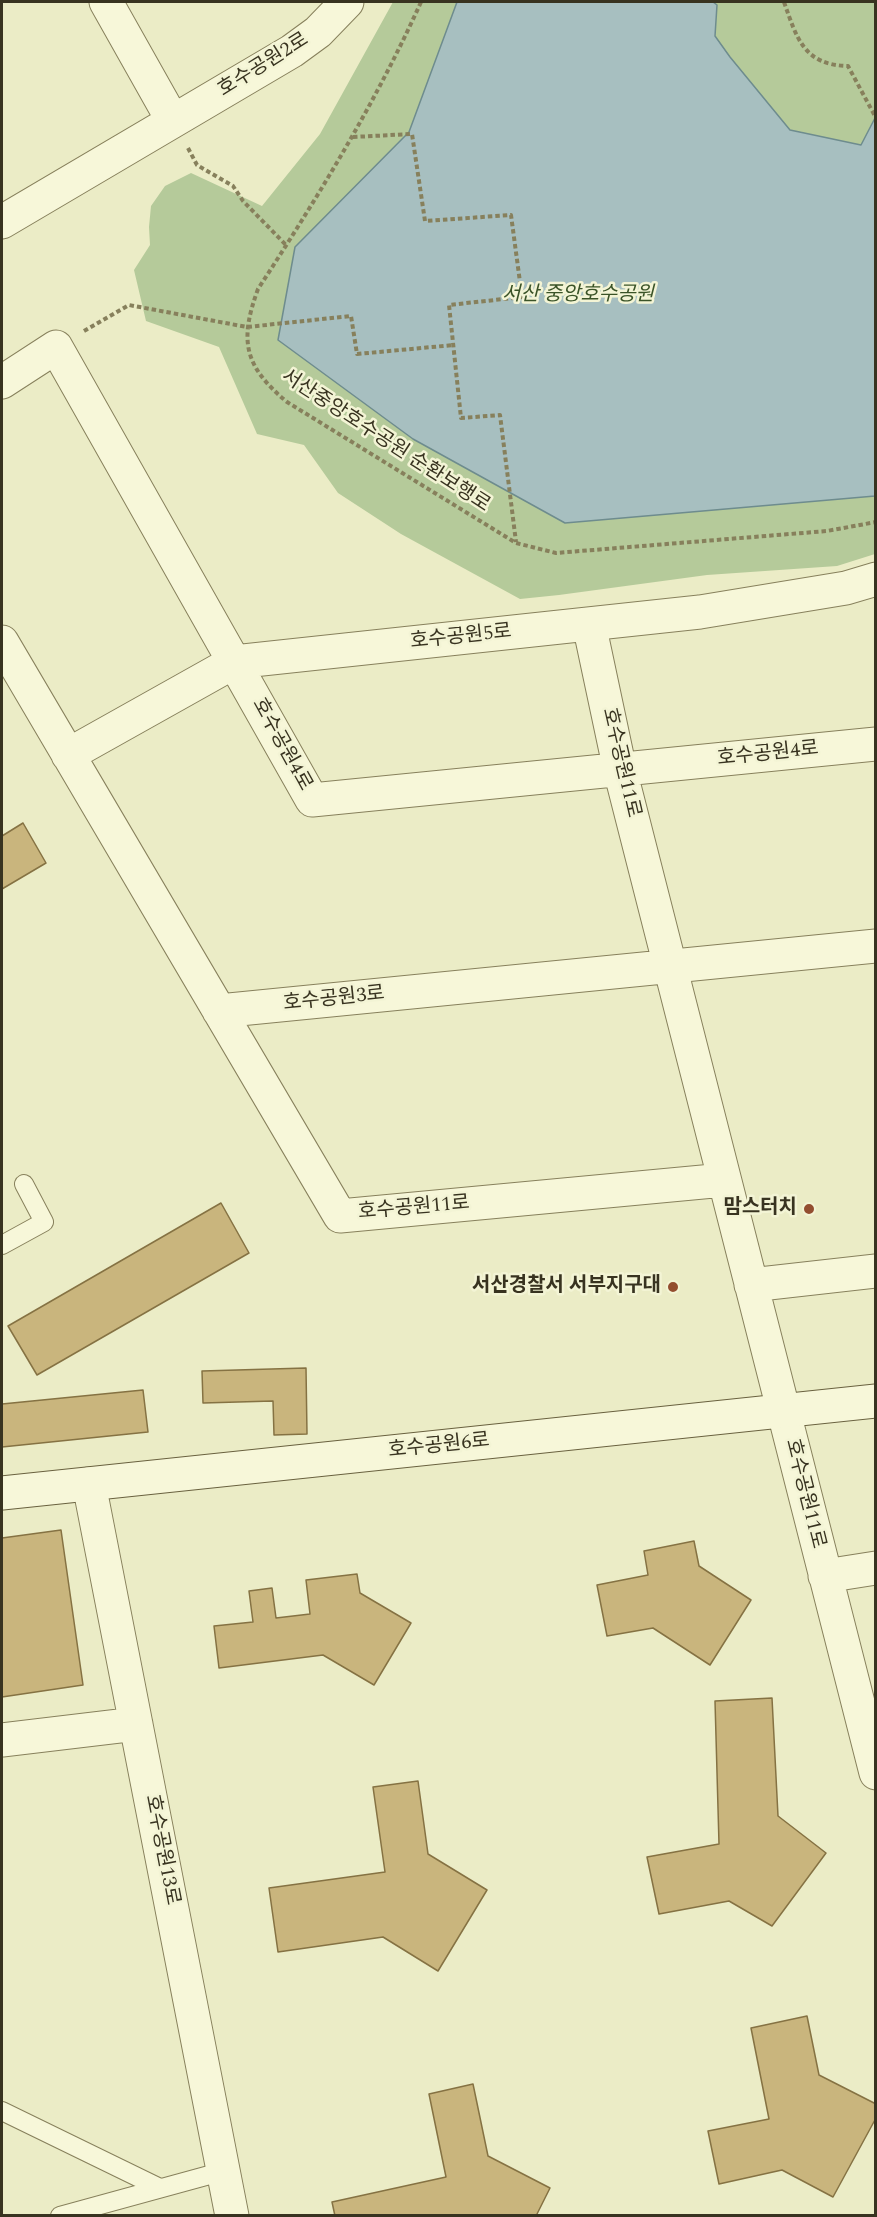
<!DOCTYPE html>
<html>
<head>
<meta charset="utf-8">
<style>
  body { margin:0 }
  #map { position:relative; width:877px; height:2217px; overflow:hidden; background:#ebecc6; font-family:Spectral,serif }
  canvas { display:block }
  .frame { position:absolute; inset:0; border:3px solid #383320; pointer-events:none }
</style>
</head>
<body>
<div id="map">
<canvas width="877" height="2217"></canvas>
<div class="frame"></div>
</div>
<script>
const ctx = document.querySelector('canvas').getContext('2d');
ctx.lineJoin = 'round';
function fillPath(path, color) { ctx.fillStyle = color; ctx.fill(path, 'evenodd'); }
function trace(path, color, width, dash) { ctx.strokeStyle = color; ctx.lineWidth = width; ctx.lineCap = dash ? 'butt' : 'round'; ctx.setLineDash(dash || []); ctx.stroke(path); }
function drawText(font, color, halo, rows, align = 'center') {
  ctx.font = font + ' Spectral,"Noto Sans KR",serif'; ctx.lineWidth = 5; ctx.setLineDash([]); ctx.textBaseline = 'middle'; ctx.strokeStyle = halo; ctx.fillStyle = color; for (const [text, x, y, turn = 0] of rows) {
    ctx.save(); ctx.translate(x, y); ctx.rotate((+turn || 0) * Math.PI / 180); ctx.textAlign = isNaN(turn) ? turn : align; if (halo) ctx.strokeText(text, 0, 0); ctx.fillText(text, 0, 0); ctx.restore();
  }
}
fillPath(new Path2D(`
  M393 2H875V554L837 566 707 575 559 595 520 599 401 534 338 493 304 445 257 434 219 347 146 321 134 270 150 245 149 227 151 206 165 186 191 173 262 206 320 134Z`), '#b5ca9a');
const water = new Path2D(`
  M457 2H713L717 5 715 36 730 57 790 130 861 145 875 118V496L565 523 413 439 278 340 295 247 409 132Z`);
fillPath(water, '#a7bfc0');
trace(water, '#6e8c8e', 1.5);
const building = new Path2D(`
  M23 823 46 863 2 889V836Z
  M221 1203 249 1253 37 1375 8 1326Z
  M306 1368 307 1434 274 1435 273 1401 203 1403 202 1371Z
  M143 1390 148 1432 2 1447V1404Z
  M61 1530 83 1685 2 1697V1538Z
  M694 1541 699 1566 751 1600 710 1665 653 1628 607 1636 597 1585 648 1575 644 1551Z
  M357 1574 360 1593 411 1623 374 1685 323 1655 219 1668 214 1626 253 1622 249 1591 272 1588 276 1618 310 1614 306 1580Z
  M772 1698 778 1816 826 1853 772 1926 729 1901 659 1914 647 1857 719 1844 715 1701Z
  M418 1781 428 1854 487 1890 438 1971 383 1937 278 1952 269 1888 385 1872 373 1787Z
  M807 2016 819 2075 876 2104V2118L833 2197 782 2170 719 2184 708 2131 769 2119 751 2028Z
  M473 2084 488 2156 550 2188 536 2216H335L332 2202 446 2177 429 2094Z`);
fillPath(building, '#c9b57d');
trace(building, '#857243', 1.5);
const lane = new Path2D(`
  M2 1245 44 1222 24 1184
  M2 2111 160 2188
  M60 2216 224 2171`);
const street = new Path2D(`
  M106 2 173 121
  M2 222 292 51 318 32 347 2
  M2 382 56 347 312 800 876 744
  M589 624 620 770 876 1773
  M2 642 340 1216 724 1180
  M68 755 234 662 700 612 846 588 876 579
  M219 1011 876 946
  M751 1285 876 1271
  M89 1484 232 2216
  M825 1576 876 1568
  M2 1740 136 1724`);
const secondary = new Path2D(`
  M2 1493 876 1401`);
trace(lane, '#87805c', 20);
trace(street, '#87805c', 35);
trace(secondary, '#69613f', 35);
trace(new Path2D(`
  M421 2C376 102 318 197 258 289 239 341 244 366 287 402L516 543 556 553 827 531 876 522
  M784 2C797 39 804 65 848 66L876 118
  M353 137 412 134 425 221 511 215 522 297 449 305 461 418 500 415 516 542
  M188 148 197 165 233 186 243 201 286 245
  M84 331 129 305 247 327 351 316 357 354 454 345`), '#87805c', 4, [4.5, 3]);
trace(lane, '#f7f7d9', 18);
trace(street, '#f7f7d9', 33);
trace(secondary, '#f7f7d9', 33);
for (const [x, y, r, color] of [
  [809,1209,6,"#934e2f"],
  [673,1287,6,"#934e2f"]
]) { const dot = new Path2D(); dot.arc(x, y, r, 0, 2 * Math.PI); ctx.fillStyle = color; ctx.fill(dot); trace(dot, '#f3f4d5', 2); }
drawText('20px', '#383320', '#f3f4d5', [
  ["호수공원2로",264,66,-32],
  ["서산중앙호수공원 순환보행로",385,442,33],
  ["호수공원5로",461,638,-6],
  ["호수공원4로",281,745,61],
  ["호수공원4로",768,755,-6],
  ["호수공원11로",620,763,77],
  ["호수공원3로",334,1000,-6],
  ["호수공원11로",414,1209,-5],
  ["호수공원6로",439,1447,-6],
  ["호수공원11로",804,1494,76],
  ["호수공원13로",161,1850,79]
]);
drawText('italic 20px', '#3a5327', '#f3f4d5', [
  ["서산 중앙호수공원",578,296]
]);
drawText('bold 20px', '#383320', '#f3f4d5', [
  ["맘스터치",797,1209],
  ["서산경찰서 서부지구대",661,1287]
], 'right');
</script>
</body>
</html>
